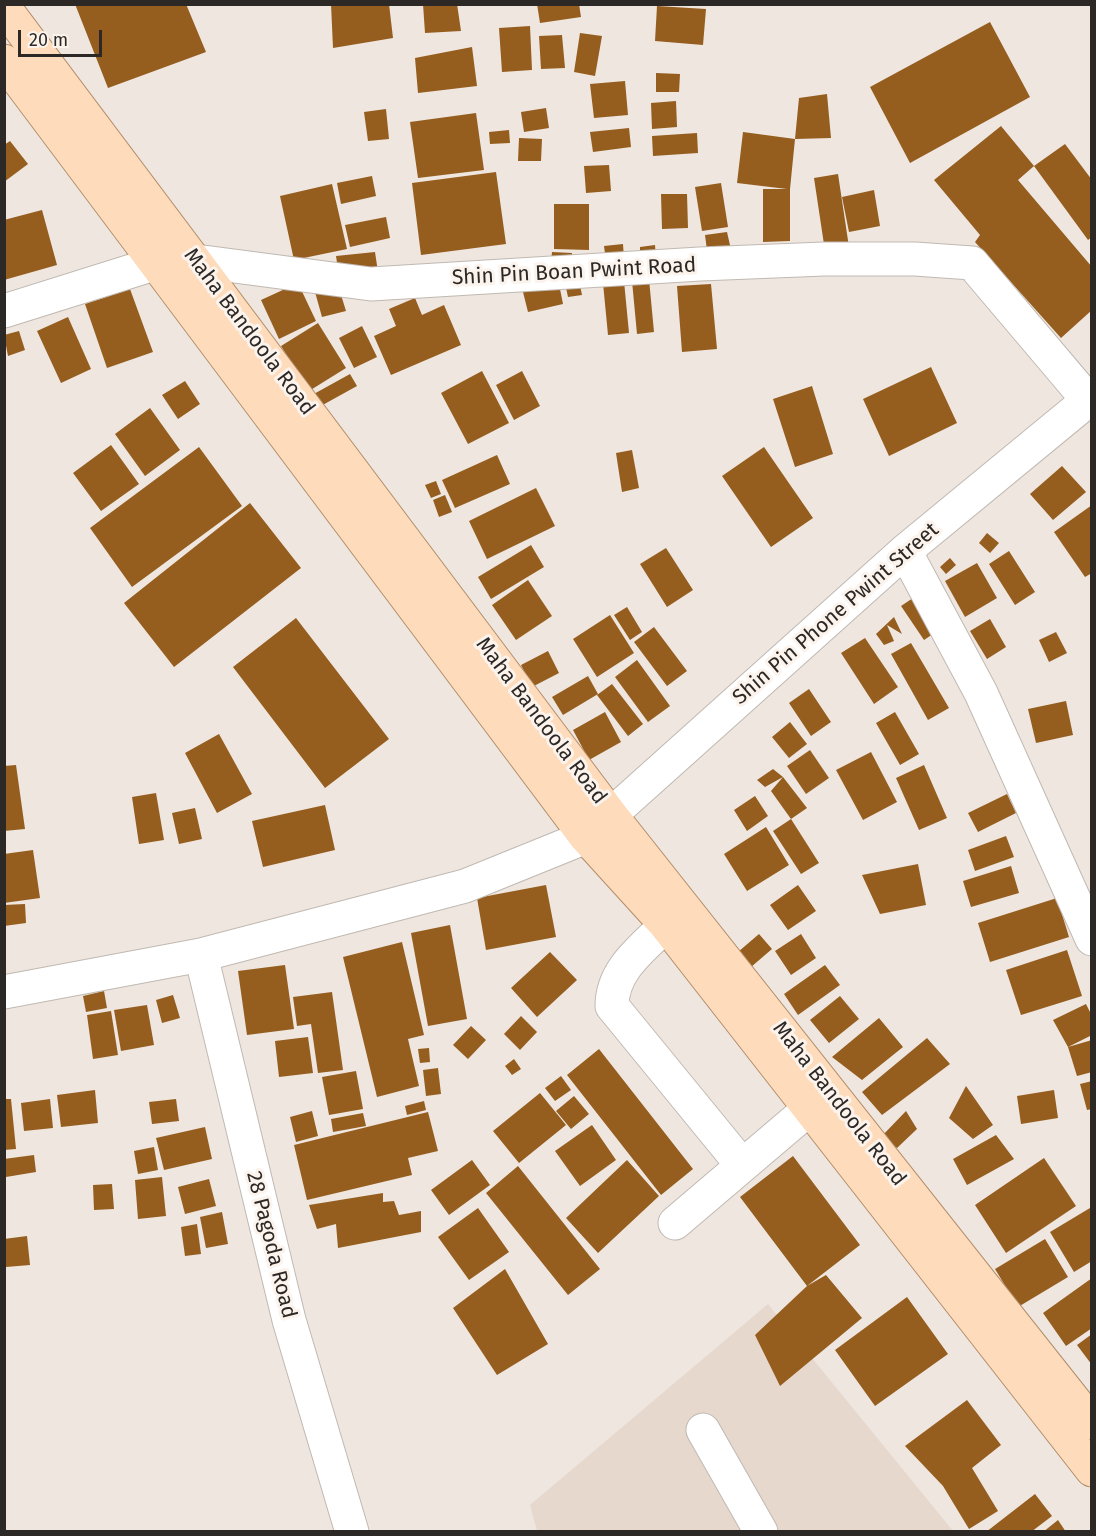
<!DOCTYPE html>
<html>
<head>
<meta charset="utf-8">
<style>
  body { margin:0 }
  #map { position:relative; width:1096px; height:1536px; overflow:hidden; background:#eee6df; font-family:"Fira Sans",sans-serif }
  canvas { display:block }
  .frame { position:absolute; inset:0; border:6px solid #2b2826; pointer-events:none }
  .scale { position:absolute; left:18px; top:30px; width:84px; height:27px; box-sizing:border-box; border:3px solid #2b2826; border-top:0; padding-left:8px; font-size:18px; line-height:21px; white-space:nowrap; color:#2b2826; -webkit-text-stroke:4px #fbf3ec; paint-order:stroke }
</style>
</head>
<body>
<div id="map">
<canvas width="1096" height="1536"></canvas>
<div class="frame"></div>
<div class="scale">20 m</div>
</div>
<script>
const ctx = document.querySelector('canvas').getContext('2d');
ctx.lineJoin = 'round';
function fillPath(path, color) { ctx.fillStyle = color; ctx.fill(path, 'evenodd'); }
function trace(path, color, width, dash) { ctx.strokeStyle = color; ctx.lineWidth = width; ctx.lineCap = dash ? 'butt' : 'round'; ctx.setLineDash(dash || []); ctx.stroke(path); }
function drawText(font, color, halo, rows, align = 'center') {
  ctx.font = font + ' "Fira Sans",sans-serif'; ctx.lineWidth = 6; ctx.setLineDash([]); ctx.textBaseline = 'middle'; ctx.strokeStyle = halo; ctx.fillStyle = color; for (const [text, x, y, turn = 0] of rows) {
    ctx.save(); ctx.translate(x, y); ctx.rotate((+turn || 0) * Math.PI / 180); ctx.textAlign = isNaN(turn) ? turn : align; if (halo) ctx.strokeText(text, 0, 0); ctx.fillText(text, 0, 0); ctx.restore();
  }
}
fillPath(new Path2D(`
  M768 1304 953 1531H537L530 1505Z`), '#e6d8cd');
fillPath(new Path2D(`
  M75 4H186L206 52 108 88Z
  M331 4H389L393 38 333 48Z
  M423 4H457L461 31 425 33Z
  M537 4H579L581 17 540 23Z
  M657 6 706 9 703 45 655 41Z
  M990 22 1030 97 910 163 870 87Z
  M530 26 532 70 502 72 499 28Z
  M580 33 602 36 595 76 574 72Z
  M562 35 565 68 541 69 539 36Z
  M472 47 477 86 418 93 415 58Z
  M656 73 680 74 679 92H656Z
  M625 81 628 115 594 118 590 84Z
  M827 94 831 138 795 139 799 98Z
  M676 101 677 127 652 129 651 103Z
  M546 108 549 128 524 132 521 112Z
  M386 109 389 139 368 141 364 112Z
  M476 113 484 170 418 178 410 122Z
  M1001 126 1034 166 1018 180 1092 267V310L1061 338 975 242 980 235 934 180Z
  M629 128 631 147 593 152 590 132Z
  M509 130 510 143 490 144 489 132Z
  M743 132 795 139 790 189V241L763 242V189H787L737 183Z
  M697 133 698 153 653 156 652 136Z
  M519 138 542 139 541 161H518Z
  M10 141 28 164 4 182V145Z
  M1065 144 1092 180V237L1088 240 1034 166Z
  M609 165 611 191 586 193 584 166Z
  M496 172 506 244 421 255 412 183Z
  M838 174 849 247 825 251 814 178Z
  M372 176 376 196 341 204 337 183Z
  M721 183 728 227 702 231 695 187Z
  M332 184 347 249 294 260 280 196Z
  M874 190 880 226 849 232 842 197Z
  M661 194H687L688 228 662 229Z
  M554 204H589V250L554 249Z
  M42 210 57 265 4 280V220Z
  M386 217 390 238 350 247 345 225Z
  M727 232 732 254 708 258 705 235Z
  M623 244 624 259 606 261 604 246Z
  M655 245 656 258 640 259V247Z
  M375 252 378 272 339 276 336 256Z
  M552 252 572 253V263L551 262Z
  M649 279 654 332 637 334 632 281Z
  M579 280 582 295 568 297 565 283Z
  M624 281 629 333 608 335 603 283Z
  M298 283 316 321 279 339 261 300Z
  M559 284 563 304 528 312 523 292Z
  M711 284 717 349 682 352 677 286Z
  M338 285 346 311 322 317 315 292Z
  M130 289 153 352 107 368 85 304Z
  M415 298 422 315 444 305 461 345 391 375 374 336 396 326 389 309Z
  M68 317 91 369 61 383 37 331Z
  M318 323 346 368 309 391 281 346Z
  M362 326 377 357 354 368 339 338Z
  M19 331 25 350 8 356 4 335Z
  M931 367 957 423 889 456 863 399Z
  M482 371 509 423 468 444 441 393Z
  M522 371 540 406 514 420 496 385Z
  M350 374 357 386 319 407 312 395Z
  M185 381 200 404 178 419 162 395Z
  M812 386 833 454 795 467 773 399Z
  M150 408 180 450 145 476 115 434Z
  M111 445 139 484 101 511 73 473Z
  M199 447 242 506 132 587 90 528Z
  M764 447 813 518 771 547 722 476Z
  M632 450 639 488 622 492 616 453Z
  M497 455 510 484 455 508 442 480Z
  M1062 466 1086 492 1053 520 1030 494Z
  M436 481 441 494 431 498 425 485Z
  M536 488 555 526 487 559 469 521Z
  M445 495 452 512 439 517 433 500Z
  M250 503 301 568 174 667 124 603Z
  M1092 505V573L1085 577 1054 532Z
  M987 533 999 543 990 553 979 543Z
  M531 545 544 567 491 599 478 577Z
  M666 548 693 590 667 607 640 564Z
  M1009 551 1035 592 1015 605 989 564Z
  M950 558 956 565 946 574 940 567Z
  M977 563 997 598 965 617 945 581Z
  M528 580 552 616 516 640 492 605Z
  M919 594 942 628 924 640 901 606Z
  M627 607 642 632 630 640 614 615Z
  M610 615 634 653 597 677 573 639Z
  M894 617 902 634 887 625 894 641 884 645 876 634Z
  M296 618 389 739 325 788 233 667Z
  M990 619 1006 647 987 659 970 631Z
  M654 627 687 671 667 686 634 642Z
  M1056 632 1067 653 1049 662 1039 640Z
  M865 638 898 687 874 704 841 653Z
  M911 643 949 708 928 720 891 654Z
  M548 651 559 673 532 687 521 665Z
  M637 660 670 706 648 722 615 677Z
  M588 676 598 694 563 715 552 697Z
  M612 684 643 724 628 736 597 695Z
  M809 689 831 722 811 736 789 703Z
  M1066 701 1073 735 1036 743 1028 709Z
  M605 712 621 742 589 760 573 730Z
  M895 712 919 754 900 765 876 723Z
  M790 722 807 744 789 758 772 737Z
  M219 734 252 794 217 813 185 753Z
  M810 750 829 778 806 794 787 766Z
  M871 752 897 802 863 820 836 770Z
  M16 765 25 829 4 831V766Z
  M924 765 947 818 919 830 896 778Z
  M773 769 783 777 765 787 757 780Z
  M783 777 807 808 791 819 819 863 801 874 773 831 791 819 771 791Z
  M156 793 164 840 139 844 132 797Z
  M1007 794 1016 813 978 832 968 813Z
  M755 796 768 816 747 831 734 810Z
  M325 805 335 850 263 867 252 821Z
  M195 808 202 839 179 844 172 813Z
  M766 827 789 865 747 891 724 854Z
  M1006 836 1014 857 975 871 968 850Z
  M33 850 40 898 4 903V854Z
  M918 864 926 905 880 914 862 875Z
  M1011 866 1019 893 971 907 963 881Z
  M546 885 556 937 486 950 477 898Z
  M798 885 816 911 788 930 770 905Z
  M1057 898 1069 937 990 962 978 923Z
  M25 904 26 923 4 926V905Z
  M450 925 467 1019 428 1026 411 933Z
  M759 934 772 949 751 967 738 952Z
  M801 934 816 958 791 975 775 951Z
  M402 942 424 1035 408 1039 419 1086 377 1097 343 957Z
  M1067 950 1082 996 1021 1015 1006 970Z
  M550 952 577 980 537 1017 511 988Z
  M285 965 294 1029 247 1035 238 971Z
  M825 965 840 985 798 1015 784 994Z
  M104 991 107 1008 86 1012 83 996Z
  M332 992 343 1070 318 1073 311 1024 297 1026 293 997Z
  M173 995 180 1018 162 1023 156 1000Z
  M840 996 859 1019 829 1043 810 1020Z
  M1086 1004 1092 1016V1035L1068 1047 1092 1040V1072L1077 1076 1068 1047 1053 1020Z
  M147 1005 154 1045 121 1051 114 1010Z
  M111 1011 118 1055 93 1059 87 1015Z
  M521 1016 537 1032 520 1050 504 1034Z
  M879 1018 903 1047 862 1080 832 1057Z
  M471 1026 486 1040 468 1059 453 1045Z
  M308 1037 313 1073 279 1077 275 1041Z
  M927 1038 950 1064 882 1115 862 1092Z
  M429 1048 430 1062 420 1063 418 1049Z
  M599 1049 693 1169 661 1195 567 1075Z
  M514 1059 521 1069 512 1075 505 1066Z
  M438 1068 441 1094 426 1096 423 1070Z
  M356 1071 363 1109 329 1115 322 1077Z
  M561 1076 571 1090 555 1101 545 1088Z
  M1092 1081V1109L1087 1110 1080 1084Z
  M966 1086 993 1125 973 1139 949 1118Z
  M95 1090 98 1123 61 1127 57 1095Z
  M1054 1090 1058 1118 1021 1124 1017 1096Z
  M540 1093 566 1125 519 1163 493 1131Z
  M574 1096 589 1114 571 1129 556 1111Z
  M4 1099H11L16 1149 4 1150Z
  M50 1099 53 1128 24 1131 21 1103Z
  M176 1099 179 1121 152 1124 149 1102Z
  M424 1101 426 1110 407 1115 405 1106Z
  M312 1111 318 1136 296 1142 290 1117Z
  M906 1111 917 1129 897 1148 881 1137Z
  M428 1112 438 1151 408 1158 412 1175 307 1200 294 1145Z
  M363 1113 366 1126 333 1132 331 1119Z
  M592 1125 616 1160 580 1186 555 1151Z
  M205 1127 212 1159 164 1170 156 1138Z
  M996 1135 1014 1159 967 1185 953 1159Z
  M154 1147 158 1170 138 1174 134 1151Z
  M34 1155 36 1172 6 1177 4 1159Z
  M793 1156 860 1245 807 1286 826 1275 862 1318 780 1386 755 1335 807 1286 740 1197Z
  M1044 1158 1076 1206 1006 1253 975 1205Z
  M472 1160 490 1185 449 1215 431 1190Z
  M627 1160 659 1196 598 1253 566 1218Z
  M518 1166 600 1269 568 1295 486 1193Z
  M162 1177 166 1216 138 1219 135 1180Z
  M209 1179 216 1206 185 1214 178 1187Z
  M112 1184 114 1209 94 1210 93 1185Z
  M383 1193V1202L394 1201 399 1215 421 1211V1232L338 1248 336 1224 317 1229 309 1205Z
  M478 1208 509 1252 469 1280 438 1237Z
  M1090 1208 1092 1261 1074 1272 1050 1232Z
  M222 1212 228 1244 206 1248 200 1217Z
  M197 1224 201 1254 185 1256 181 1227Z
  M27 1236 30 1265 6 1267 4 1239Z
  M1045 1239 1068 1277 1018 1307 995 1269Z
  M505 1269 548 1344 497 1375 453 1308Z
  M1092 1278V1328L1066 1346 1043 1313Z
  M907 1297 948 1354 875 1406 835 1350Z
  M1092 1334V1365L1077 1345Z
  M967 1400 1001 1445 972 1468 998 1511 969 1529 943 1486 905 1446Z
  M1035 1494 1052 1516 1031 1532H986Z
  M1058 1520 1066 1532H1043Z`), '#955d1e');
const minor = new Path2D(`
  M4 311 157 263 196 261 371 284 700 264 824 259H915L972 263 1088 400
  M905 551 981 693 1092 939
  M666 925C642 949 612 970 612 1006L742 1165
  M201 955 289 1320 352 1532
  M4 992 201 955 465 886 586 837 905 551 1092 397
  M675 1223 809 1109
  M703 1430 761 1532`);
const major = new Path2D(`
  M4 7 610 814 1092 1423
  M4 61 586 837 666 925 1092 1470`);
trace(minor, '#c0b9b2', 35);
trace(major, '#b28d69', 35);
trace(minor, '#fff', 33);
trace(major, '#fddbbb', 33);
drawText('21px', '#2b2826', '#fbf3ec', [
  ["Shin Pin Boan Pwint Road",574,272,-3],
  ["Maha Bandoola Road",249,332,53],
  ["Shin Pin Phone Pwint Street",836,614,-41],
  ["Maha Bandoola Road",541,721,53],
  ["Maha Bandoola Road",839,1104,52],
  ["28 Pagoda Road",271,1245,76]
]);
</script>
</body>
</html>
